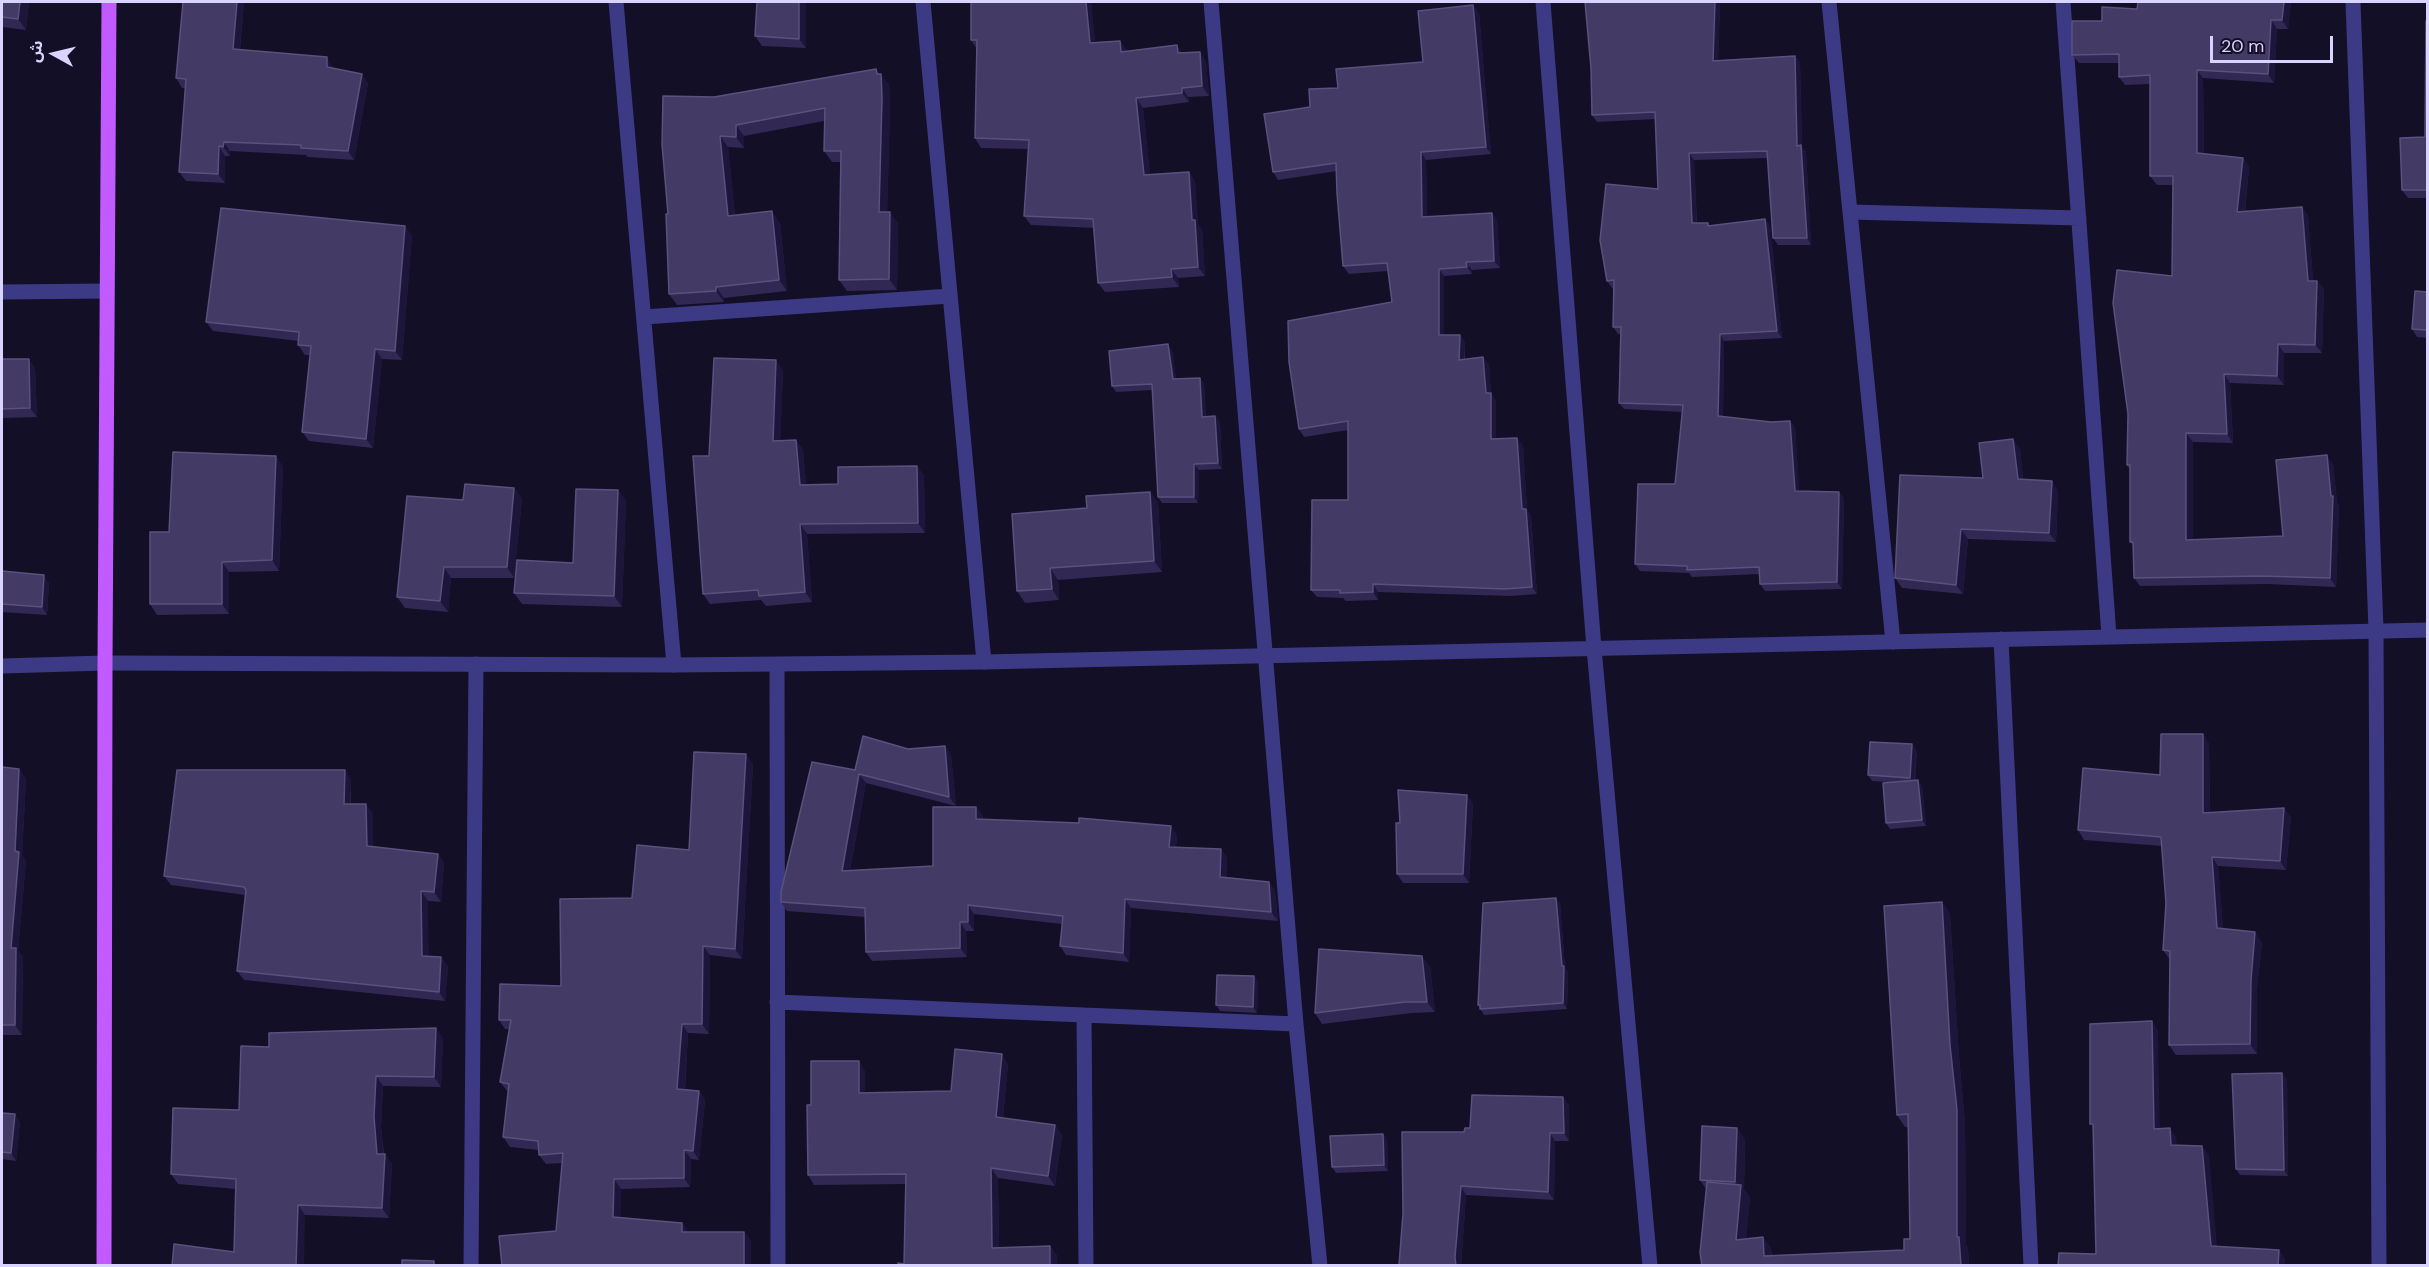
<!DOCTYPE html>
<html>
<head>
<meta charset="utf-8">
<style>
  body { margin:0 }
  #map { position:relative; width:2429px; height:1267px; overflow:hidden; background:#130f26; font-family:"DM Sans","Noto Sans Arabic",sans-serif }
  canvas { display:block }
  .frame { position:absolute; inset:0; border:3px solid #d9d4ff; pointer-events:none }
  .north { position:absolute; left:24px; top:24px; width:60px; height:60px; -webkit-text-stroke:4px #130f26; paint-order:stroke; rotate:278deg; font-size:16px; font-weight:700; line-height:24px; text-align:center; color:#d9d4ff }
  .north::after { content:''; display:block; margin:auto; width:21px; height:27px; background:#d9d4ff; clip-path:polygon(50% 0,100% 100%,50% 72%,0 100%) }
  .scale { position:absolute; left:2210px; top:36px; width:123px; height:27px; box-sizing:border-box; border:3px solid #d9d4ff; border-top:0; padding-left:8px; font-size:18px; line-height:21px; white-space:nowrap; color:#d9d4ff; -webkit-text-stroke:4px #130f26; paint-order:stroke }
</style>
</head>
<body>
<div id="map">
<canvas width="2429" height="1267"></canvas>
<div class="frame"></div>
<div class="north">ش</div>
<div class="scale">20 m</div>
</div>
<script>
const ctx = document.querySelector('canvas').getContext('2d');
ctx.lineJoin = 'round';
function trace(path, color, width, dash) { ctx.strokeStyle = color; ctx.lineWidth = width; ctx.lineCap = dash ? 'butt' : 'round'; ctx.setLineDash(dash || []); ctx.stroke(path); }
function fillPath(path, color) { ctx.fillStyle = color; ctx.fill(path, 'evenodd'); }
trace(new Path2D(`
  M616 2 674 665
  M923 2 984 662
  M1211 2 1296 1024 1320 1266
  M1829 2 1893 642
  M2063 2 2109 636
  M2353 2 2376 630 2379 1266
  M1850 212 2079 218
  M2 292 107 291
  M644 317 950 296
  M2001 639 2031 1266
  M1594 648 1650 1266
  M777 665 778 1266
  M2 666 105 663
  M777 1002 1296 1024
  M1084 1015 1086 1266
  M471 1266 476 664`), '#3d3a85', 15);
trace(new Path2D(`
  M1543 2 1594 648
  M105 663 674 665 984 662 2428 630`), '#3d3a85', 15);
trace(new Path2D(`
  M104 1266 105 663 109 2`), '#c25bff', 15);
fillPath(new Path2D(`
  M2 2H29L26 30 2 27Z
  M244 2 240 50 333 67V68L368 83 354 160 308 157 306 155 230 151V156H225V183L186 181 179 172 186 88H182L176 78Z
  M806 2V48L762 46 755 36Z
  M971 2H1091L1095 42 1120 41 1127 51 1177 45 1182 53 1200 52 1206 62 1209 96 1188 97 1189 102 1143 108 1150 174 1189 172 1195 182 1198 224 1202 230 1205 276 1178 278 1179 287 1105 292 1098 283 1094 228 1031 225 1024 216 1028 149 981 148 975 138 977 49 971 40Z
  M1585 2H1720L1718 60 1795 56 1800 63 1802 147 1806 152 1811 245H1778L1773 238 1768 158 1694 160 1697 223H1708L1710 226 1765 219 1770 226 1782 338 1724 341 1723 417 1771 422 1790 421 1795 428 1799 491 1839 492 1844 499 1842 589 1765 591 1760 584 1759 574 1692 577 1689 573 1640 571 1635 564 1675 484 1682 412 1624 409 1619 403 1621 334H1618L1613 327 1614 288H1612L1607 281 1658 189 1656 119 1597 122 1592 115 1591 68Z
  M2291 2 2288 29H2277L2274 83 2203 78 2204 154 2243 158 2249 167 2245 212 2302 207 2308 216 2313 281H2317L2324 289 2322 353H2284V385L2230 383 2233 443 2193 442V540L2283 536 2333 464 2337 502 2339 505 2336 587 2267 584 2140 586 2134 578 2133 545 2130 542V470L2127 465 2172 276 2173 185H2157L2150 176V84L2125 85 2119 77V63H2079L2072 55 2102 21 2137 9Z
  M1479 13 1491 154 1426 160 1427 217 1492 213 1497 221 1500 268 1472 270V274L1444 276V335H1460L1465 343V359L1483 357 1489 365 1491 393 1496 401V439L1523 445 1527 510 1531 516 1537 594 1511 596 1378 592V600L1346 601 1343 598 1317 597 1311 590 1348 500V430L1304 437 1299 429 1392 302 1388 271 1349 274 1343 266 1337 171 1278 180 1273 172 1310 107 1338 88 1423 62Z
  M2427 21V198H2408L2402 190 2425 137Z
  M876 69 889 85 890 109 887 212 898 223 897 290 847 291 839 280 841 162H832L824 151V121L744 136V148L728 147 735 216 780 223 787 291 724 298V302L677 305 669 294 668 214 714 97Z
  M412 235 402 360 382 359 373 448 309 441 302 432 310 355H305L298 345 299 341 213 331 206 322Z
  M2427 292V338L2417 337 2412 329Z
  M1172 350 1176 379 1200 378 1204 384 1206 417 1215 416 1220 422 1222 469 1199 470 1198 503H1162L1158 497 1152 390 1116 392 1112 386Z
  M2 359 35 368 37 417 2 418Z
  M783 370 780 441 796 440 803 450 806 485 838 484 917 466 924 476 925 533 807 534 812 602 766 606 761 600 710 604 703 594 709 456Z
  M2020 448 2023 480 2058 490 2056 542 1968 539 1963 594 1902 588 1895 578 1983 478Z
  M283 466 279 571 229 572V614L157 615 150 604 169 532Z
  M514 488 522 499 514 578H451L448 612 405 608 397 597 463 500Z
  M618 490 626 501 622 607 522 604 514 593 573 563Z
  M1150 492 1158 503 1162 572 1058 580 1059 600 1025 603 1017 591 1087 508Z
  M2 571 49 583 47 615 2 612Z
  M2203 734 2209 744 2210 812 2291 817 2286 870 2218 866 2223 929 2262 942 2257 989V1054L2176 1055 2169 1045 2170 960 2163 950 2166 903 2162 846 2084 840 2078 830 2160 775Z
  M945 746 951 755 956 806 866 783 850 870 933 866 976 807 983 816V819L1177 835 1176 847 1221 849 1227 858V877L1269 882 1275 891 1278 921 1131 908 1129 962 1066 955 1060 946 1062 924 974 914V931H966L967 957 872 961 866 952 865 917 787 911 781 902 855 770 908 749Z
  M1917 750 1915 780 1922 786 1926 826 1890 829 1886 823 1889 782 1872 781 1868 775Z
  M753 764 742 959 710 955 709 1034 688 1033 685 1089 699 1091 705 1100 699 1160 691 1159 690 1187 621 1189 620 1218 682 1223 688 1232H744L751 1241 556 1231 562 1163 546 1164 539 1155V1150L510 1147 503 1137 508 1092 500 1082 509 1029H505L499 1020 561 986 632 898 689 850Z
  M2 767 19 769 26 779 22 856 26 861 18 951 23 957 22 1035H2Z
  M351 779V804L373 813V847L438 854 444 863 441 902 428 901V956L448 966 445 1001 244 980 237 971 245 895 171 885 164 876Z
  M1473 803 1469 883H1403L1397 874 1400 823Z
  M1942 902 1950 914 1959 1057 1965 1123 1966 1245 1968 1249 1969 1266H1702L1706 1189 1700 1180 1745 1139 1744 1189 1750 1197 1746 1239 1763 1237 1771 1249 1772 1256 1904 1250 1910 1239 1908 1127H1905L1897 1115Z
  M1560 903 1565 968 1568 972 1567 1009 1484 1015 1478 1005Z
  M1430 966 1435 1012 1412 1013 1322 1024 1315 1013Z
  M1254 976 1258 982 1257 1013 1220 1011 1216 1005Z
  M443 1038 441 1087 383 1086 381 1127 384 1154H385L392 1164 389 1218 305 1215 234 1252 236 1189 178 1184 171 1174 239 1110 269 1047Z
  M1008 1064 1003 1118 1055 1125 1062 1135 1055 1186 998 1178 999 1248 1050 1246 1057 1256 904 1264 906 1184 814 1185 808 1175 811 1105 865 1071V1093L951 1091Z
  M2287 1079 2288 1176 2240 1175 2236 1169Z
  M1563 1097 1569 1106V1141H1555L1554 1200 1466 1195 1461 1266 1399 1265 1464 1132 1470 1128Z
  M2 1113 20 1122 16 1161 2 1159Z
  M1383 1134 1387 1140 1388 1171 1336 1173 1332 1167Z`), '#312854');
fillPath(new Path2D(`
  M20 2H29L26 30 18 19Z
  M237 2H244L239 58 233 49Z
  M799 2H806V48L799 39Z
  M1086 2H1091L1096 52 1090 43Z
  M1715 2H1720L1718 68 1713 61Z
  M2284 2H2291L2288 29 2282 20Z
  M1473 5 1479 13 1491 154 1486 147Z
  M2271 20 2277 29 2274 83 2268 74Z
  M1120 41 1127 50 1128 61 1121 52Z
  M1177 45 1183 54 1178 53Z
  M1200 52 1206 62 1209 96 1202 86Z
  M1795 56 1800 63 1802 147 1806 152 1811 245 1807 238 1797 146Z
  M327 57 333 67V76L327 67Z
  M876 69 889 85 890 109 887 223 879 212 877 74Z
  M2197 70 2203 78 2204 162 2197 153Z
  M362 74 368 83 354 160 348 151Z
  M1182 88 1188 97 1189 102 1182 93Z
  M1136 98 1143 108 1151 184 1144 175Z
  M736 125 744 136V148L736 137Z
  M720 136 728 147 736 227 728 216Z
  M224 142 230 151V156L223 147Z
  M219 146 225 156V183L218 174Z
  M1421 152 1426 160 1427 225 1422 217Z
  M1689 153 1694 160 1697 230 1692 223Z
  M2243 158 2249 167 2244 221 2237 212Z
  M1189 172 1195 182 1198 224 1202 230 1205 276 1198 267 1192 220Z
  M2302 207 2308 216 2314 289 2308 281Z
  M772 211 780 223 787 291 779 280Z
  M890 212 898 223 897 290 889 279Z
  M1492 213 1497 221 1500 268 1494 261Z
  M1765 219 1770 226 1782 338 1777 331Z
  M405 226 412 235 402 360 395 351Z
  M1466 262 1472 270V274L1467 267Z
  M1171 269 1178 278 1179 287 1172 277Z
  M1439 269 1444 276V342L1439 335Z
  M2317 281 2324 289 2322 353 2315 345Z
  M716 287 724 298V302L716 291Z
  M1720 334 1724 341 1723 423 1718 416Z
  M1460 335 1465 343 1464 367 1459 360Z
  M1168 344 1172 350 1177 385 1173 379Z
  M2278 344 2284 353V385L2277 376Z
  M375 349 382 359 373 448 366 439Z
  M1483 357 1489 365 1491 394V393L1496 401V447L1491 439 1486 393Z
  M29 359 35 368 37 417 30 408Z
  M776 360 783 370 780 451 773 441Z
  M2224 374 2230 383 2233 443 2227 434Z
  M1200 378 1204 384 1206 423 1202 417Z
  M1215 416 1220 422 1222 469 1218 463Z
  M1790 421 1795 428 1800 498 1795 491Z
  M2186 433 2193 442V549L2186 540Z
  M1517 438 1523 445 1527 510 1531 516 1537 594 1532 587 1522 509Z
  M2013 439 2020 448 2024 489 2018 479Z
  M796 440 803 450 807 495 800 485Z
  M2327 455 2333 464 2337 502 2339 505 2336 587 2330 578 2331 496Z
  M276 456 283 466 279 571 272 560Z
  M1194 464 1199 470 1198 503 1194 497Z
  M917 466 924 476 925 533 918 523Z
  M2052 481 2058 490 2056 542 2049 533Z
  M514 488 522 499 514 578 507 567Z
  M618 490 626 501 622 607 614 596Z
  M1150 492 1158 503 1162 572 1154 561Z
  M1839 492 1844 499 1842 589 1837 582Z
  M800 524 807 534 812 602 805 592Z
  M1961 529 1968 539 1963 594 1956 585Z
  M222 562 229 572V614L222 604Z
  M444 567 451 578 448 612 440 601Z
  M1050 568 1058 580 1059 600 1052 589Z
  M44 575 49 583 47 615 42 607Z
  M1373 584 1378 592V600L1373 592Z
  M2203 734 2209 744 2210 822 2203 813Z
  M1912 744 1917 750 1914 784 1910 778Z
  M945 746 951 755 956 806 949 797Z
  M746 754 753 764 742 959 735 949Z
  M19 769 26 779 22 856 26 861 18 951 23 957 22 1035 15 1025 11 948Z
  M345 770 351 779 350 814 344 804Z
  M859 774 866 783 848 880 842 871Z
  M1918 780 1922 786 1926 826 1922 820Z
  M1467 795 1473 803 1469 883 1463 874Z
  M366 804 373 813V856L367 846Z
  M976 807 983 816V828L976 819Z
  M2284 808 2291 817 2286 870 2280 861Z
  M1171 826 1177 835 1175 856 1169 847Z
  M1221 849 1227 858V886L1220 877Z
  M438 854 444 863 441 902 434 892Z
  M2212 857 2218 866 2224 938 2217 928Z
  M1269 882 1275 891 1278 921 1271 912Z
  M421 891 428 901 429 965 422 956Z
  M1556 898 1560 903 1565 968 1568 972 1567 1009 1563 1003 1562 966Z
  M1125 899 1131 908 1129 962 1123 953Z
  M1942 902 1950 914 1959 1057 1965 1123 1966 1245 1968 1249 1969 1266H1961L1957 1237 1950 1045Z
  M968 905 974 914V931L968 922Z
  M960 922 966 931 967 957 960 948Z
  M2255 932 2262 942 2257 989V1054L2250 1044 2251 980Z
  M703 946 710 955 709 1034 702 1024Z
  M1422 956 1430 966 1435 1012 1427 1002Z
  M441 957 448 966 445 1001 439 992Z
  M1254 976 1258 982 1257 1013 1253 1007Z
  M2152 1021 2158 1030 2160 1139 2154 1129Z
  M682 1024 688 1033 684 1098 677 1089Z
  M436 1028 443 1038 441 1087 434 1077Z
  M1002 1054 1008 1064 1002 1126 996 1117Z
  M859 1061 865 1071V1103L859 1093Z
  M2282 1073 2287 1079 2288 1176 2284 1170Z
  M376 1076 383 1086 381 1127 384 1162 385 1154 392 1164 389 1218 382 1208 377 1154 374 1117Z
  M699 1091 705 1100 699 1160 693 1151Z
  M1563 1097 1569 1106V1141L1564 1133Z
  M15 1114 20 1122 16 1161 11 1153Z
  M1055 1125 1062 1135 1055 1186 1048 1176Z
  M1737 1128 1745 1139 1744 1189 1750 1197 1745 1252 1736 1240 1741 1189 1735 1182Z
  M2170 1128 2176 1137 2178 1154 2171 1145Z
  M1550 1133 1555 1141 1554 1200 1548 1192Z
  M1383 1134 1387 1140 1388 1171 1384 1165Z
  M2202 1146 2209 1155 2218 1256 2211 1246Z
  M684 1150 691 1159 690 1187 684 1178Z
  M991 1168 998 1178 999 1258 992 1248Z
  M614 1179 621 1189 620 1227 613 1217Z
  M1461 1186 1466 1195 1461 1266H1456L1455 1257Z
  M298 1205 305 1215 304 1266H296Z
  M682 1223 689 1233 682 1232Z
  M744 1232 751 1241V1266H744Z
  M1763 1237 1771 1249 1772 1266 1764 1256Z
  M1050 1246 1057 1256V1266H1050Z
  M2279 1250 2285 1259V1266H2278Z`), '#1d163a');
const building = new Path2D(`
  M2 2H20L18 19 2 17Z
  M183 2H237L233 49 327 57V67L362 74 348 151 301 148V145L224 142 223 147 219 146 218 174 179 172 186 79 176 78Z
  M757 2H799V39L755 36Z
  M971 2H1086L1090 43 1120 41 1121 52 1177 45 1178 53 1200 52 1202 86 1182 88V93L1136 98 1144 175 1189 172 1192 220H1195L1198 267 1171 269 1172 277 1098 283 1093 219 1024 216 1029 140 975 138 977 40H971Z
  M1585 2H1715L1713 61 1795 56 1797 146 1801 145 1807 238H1773L1767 151 1689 153 1692 223H1708V226L1765 219 1777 331 1720 334 1718 416 1771 422 1790 421 1795 491 1839 492 1837 582 1760 584 1759 567 1687 570V566L1635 564 1638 484H1675L1683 405 1619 403 1621 327H1613L1614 280 1607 281 1600 240 1606 184 1658 189 1655 112 1592 115 1591 68Z
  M2138 2H2284L2282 20H2271L2268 74 2197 70V153L2243 158 2237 212 2302 207 2308 281H2317L2315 345 2278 344 2277 376 2224 374 2227 434 2186 433V540L2283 536 2276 460 2327 455 2331 496H2333L2330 578 2261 576 2134 578 2133 542H2130V465H2127L2128 414 2113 303 2117 270 2172 276 2173 176H2150V75L2119 77V54L2072 55V21H2102V7L2137 9Z
  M1473 5 1486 147 1421 152 1422 217 1492 213 1494 261 1466 262 1467 267 1439 269V335H1460L1459 360 1483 357 1486 393H1491V439L1517 438 1522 509H1526L1532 587 1505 589 1373 584V592L1340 593V590H1311L1312 500H1348V421L1299 429 1289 362 1288 321 1392 302 1387 263 1343 266 1337 193 1336 163 1273 172 1264 114 1310 107 1309 89 1338 88 1336 69 1423 62 1418 11Z
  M2426 21H2427V190H2402L2400 138 2425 137Z
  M876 69 877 74H881L882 98 879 212H890L889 279 839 280 841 151H824L825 108 736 125V137L720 136 728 216 772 211 779 280 716 287V291L669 294 666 214H668L662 144 663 96 714 97Z
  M221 208 405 226 395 351 375 349 366 439 302 432 311 346 298 345 299 332 206 322Z
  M2415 291 2427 292V330L2412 329Z
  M1168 344 1173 379 1200 378 1202 417 1215 416 1218 463 1194 464V497H1158L1152 384 1112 386 1109 351Z
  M714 358 776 360 773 441 796 440 800 485 838 484V467L917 466 918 523 800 524 805 592 759 596 758 590 703 594 693 456H709Z
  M2 359H29L30 408 2 409Z
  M2013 439 2018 479 2052 481 2049 533 1961 529 1956 585 1895 578 1900 475 1983 478 1979 443Z
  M173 452 276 456 272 560 222 562V604H150V532H169Z
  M465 484 514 488 507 567H444L440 601 397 597 407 496 463 500Z
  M576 489 618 490 614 596 514 593 517 560 573 563Z
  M1150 492 1154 561 1050 568 1052 589 1017 591 1012 514 1087 508 1086 496Z
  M2 571 44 575 42 607 2 604Z
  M2161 734H2203V813L2284 808 2280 861 2212 857 2217 928 2255 932 2251 980 2250 1044 2169 1045 2170 951 2163 950 2166 903 2161 837 2078 830 2083 768 2160 775Z
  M863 736 908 749 945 746 949 797 859 774 842 871 933 866V807H976V819L1079 823V818L1171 826 1169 847 1221 849 1220 877 1269 882 1271 912 1125 899 1123 953 1060 946 1063 916 968 905V922H960V948L866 952 865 908 781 902V892L812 762 855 770Z
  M1870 742 1912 744 1910 778 1868 775Z
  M694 752 746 754 735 949 703 946 702 1024H682L677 1089 699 1091 693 1151 684 1150V1178L614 1179 613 1217 682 1223V1232H744V1266H502L499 1236 556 1231 563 1153 539 1155 538 1141 503 1137 509 1084 500 1082 511 1020H499L500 984 561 986 560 899 632 898 637 845 689 850Z
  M2 767 19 769 15 851 19 852 11 948H16L15 1025H2Z
  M177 770H345L344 804H366L367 846 438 854 434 892 421 891 422 956 441 957 439 992 237 971 246 890 244 887 164 876Z
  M1918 780 1922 820 1886 823 1883 783Z
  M1398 790 1467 795 1463 874H1397L1396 823H1400Z
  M1556 898 1562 966H1564L1563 1003 1480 1009V1005H1478L1483 903Z
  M1942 902 1950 1045 1957 1110V1237H1959L1961 1266H1702L1700 1253 1707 1182 1741 1185 1736 1240 1763 1237 1764 1256 1904 1250V1239H1910L1908 1114 1897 1115 1884 906Z
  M1319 949 1422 956 1427 1002H1405L1315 1013Z
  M1217 975 1254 976 1253 1007 1216 1005Z
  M2152 1021 2154 1129 2170 1128 2171 1145 2202 1146 2211 1246 2279 1250 2278 1266H2058L2059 1253 2096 1254 2093 1124H2090V1024Z
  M436 1028 434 1077 376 1076 374 1117 377 1154H385L382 1208 298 1205 296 1266H172L174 1244 234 1252 236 1179 171 1174 173 1108 239 1110 241 1046 269 1047V1033Z
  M955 1049 1002 1054 996 1117 1055 1125 1048 1176 991 1168 992 1248 1050 1246V1266H898V1263L904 1264 906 1174 808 1175 807 1105H811V1061H859V1093L951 1091Z
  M2282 1073 2284 1170 2236 1169 2232 1074Z
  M1472 1095 1563 1097 1564 1133H1550L1548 1192 1461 1186 1455 1257 1456 1266H1392L1399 1265 1403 1213 1402 1132H1464L1465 1128H1470Z
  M2 1113 15 1114 11 1153 2 1152Z
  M1702 1126 1737 1128 1735 1182 1700 1180Z
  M1383 1134 1384 1165 1332 1167 1330 1136Z
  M402 1260 434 1261V1266H402Z`);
fillPath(building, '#433a66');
trace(building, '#5a527e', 1.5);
</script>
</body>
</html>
